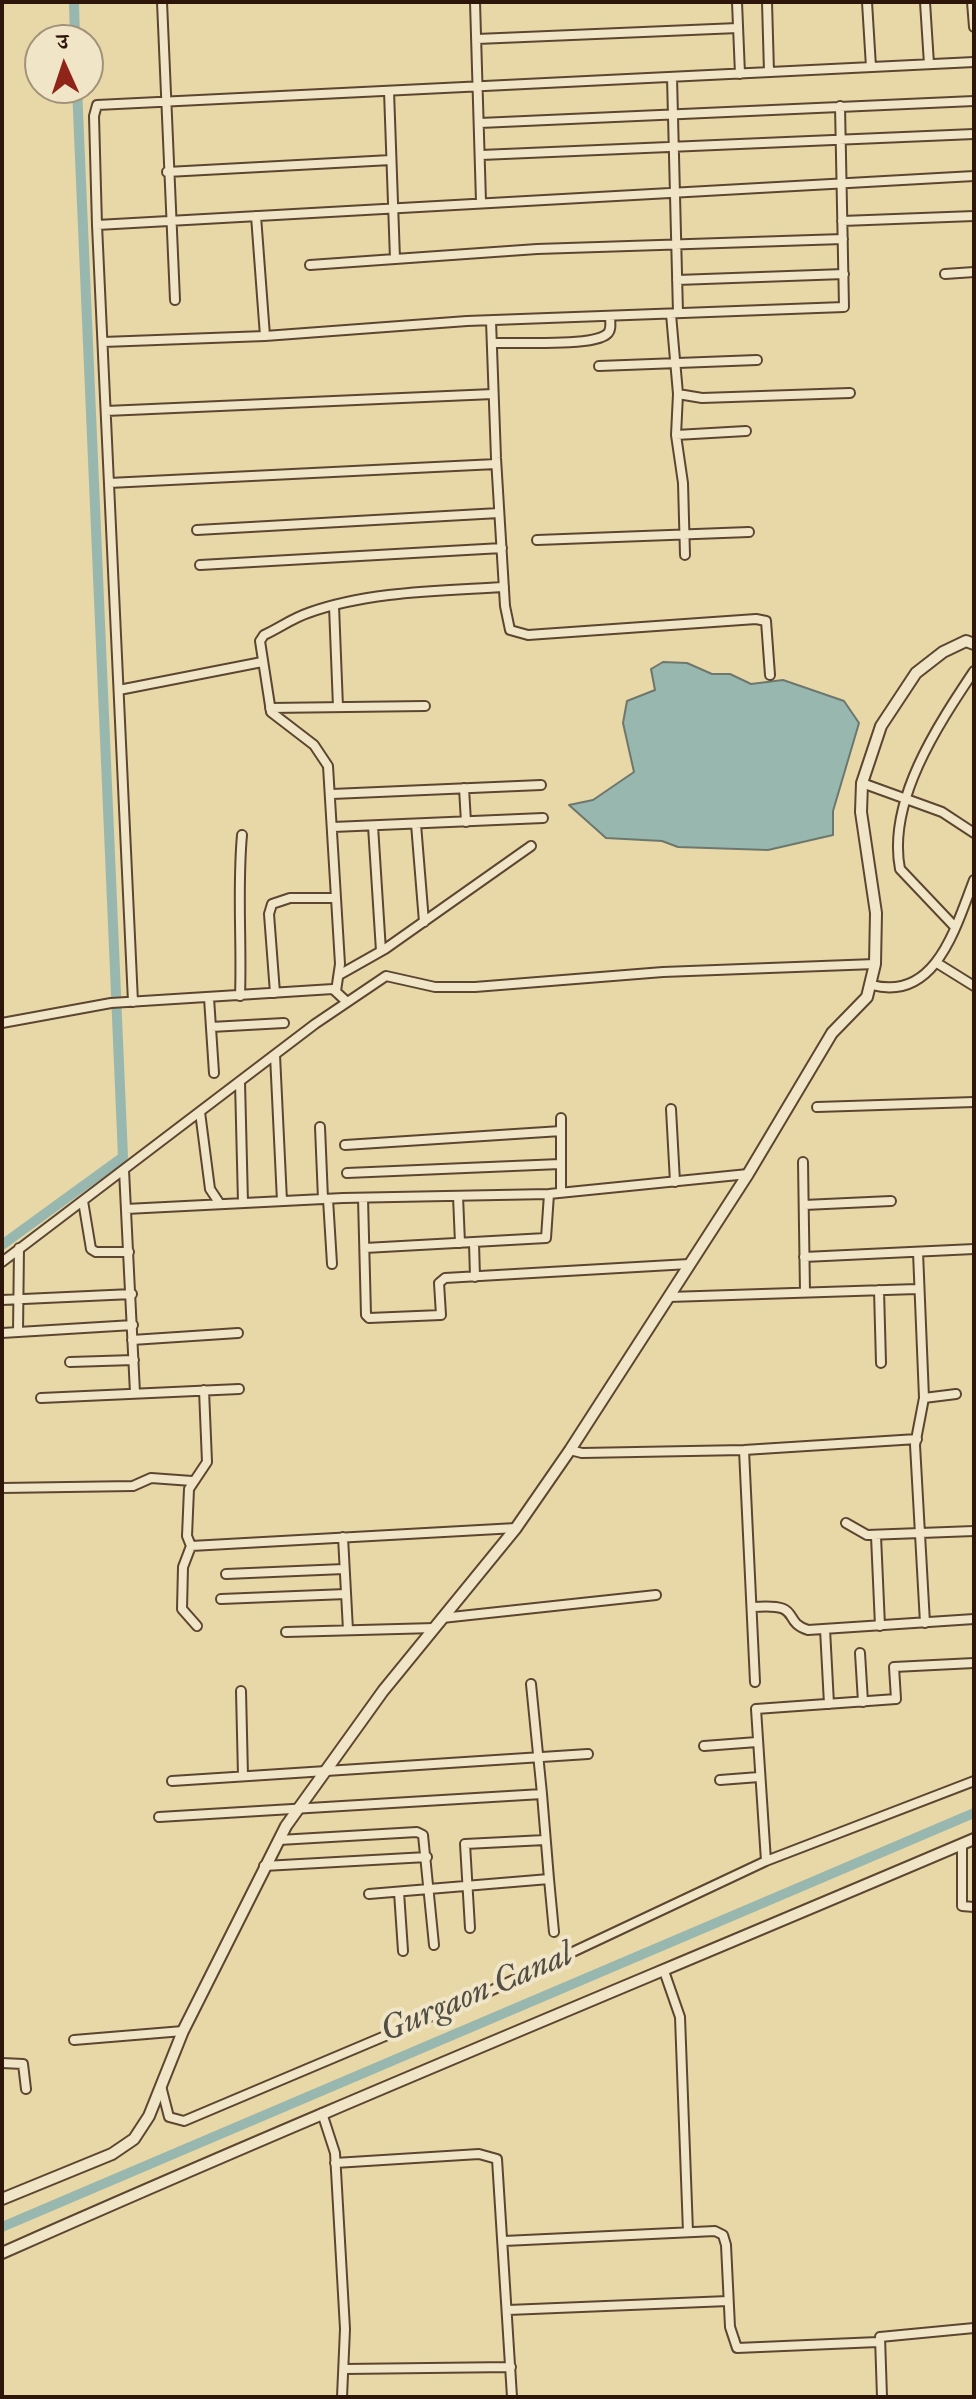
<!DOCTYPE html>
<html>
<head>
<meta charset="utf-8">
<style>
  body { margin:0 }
  #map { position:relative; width:976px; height:2399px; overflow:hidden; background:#e8d7a7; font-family:"IM FELL Great Primer","Noto Serif Devanagari",serif }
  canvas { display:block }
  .frame { position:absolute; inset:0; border:4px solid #2d150a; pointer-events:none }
  .north { position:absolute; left:24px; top:24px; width:80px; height:80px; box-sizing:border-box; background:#f0e5c6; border:2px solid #a2927b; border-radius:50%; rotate:357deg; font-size:22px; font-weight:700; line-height:32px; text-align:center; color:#2d150a }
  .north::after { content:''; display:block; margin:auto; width:28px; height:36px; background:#8f2418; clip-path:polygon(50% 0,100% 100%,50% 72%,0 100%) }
</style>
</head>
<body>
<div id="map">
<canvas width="976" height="2399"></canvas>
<div class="frame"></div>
<div class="north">उ</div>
</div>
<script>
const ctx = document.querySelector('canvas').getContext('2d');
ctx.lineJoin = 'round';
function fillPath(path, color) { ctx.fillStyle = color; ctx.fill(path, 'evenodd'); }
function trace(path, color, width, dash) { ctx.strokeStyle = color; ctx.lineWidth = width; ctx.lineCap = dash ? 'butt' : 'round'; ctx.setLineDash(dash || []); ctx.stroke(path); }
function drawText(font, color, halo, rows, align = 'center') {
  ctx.font = font + ' "IM FELL Great Primer",serif'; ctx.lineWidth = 8; ctx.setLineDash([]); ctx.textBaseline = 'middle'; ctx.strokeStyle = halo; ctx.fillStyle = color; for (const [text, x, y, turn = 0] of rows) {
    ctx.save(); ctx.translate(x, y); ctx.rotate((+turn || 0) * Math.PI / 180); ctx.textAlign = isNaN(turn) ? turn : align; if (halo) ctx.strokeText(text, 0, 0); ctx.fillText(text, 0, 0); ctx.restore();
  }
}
const water = new Path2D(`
  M663 662 687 663 712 674H730L751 684 783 680 844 701 859 723 833 811V835L768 850 678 847 662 841 606 838 569 805 593 800 634 772 623 723 627 701 655 690 651 669Z`);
fillPath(water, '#98b8af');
trace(water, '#6d776d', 2);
trace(new Path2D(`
  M74 2 75 40
  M2 1245 123 1157 77 88
  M2 2227 974 1813`), '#98b8af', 10);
const minor = new Path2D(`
  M162 2 175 300
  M475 2 481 202
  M737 2 740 74
  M767 2 769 72
  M867 2 871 67
  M925 2 929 64
  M972 2 974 27
  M477 39 738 28
  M672 77 678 313
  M389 91 395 259
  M480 123 974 101
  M481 155 974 134
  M167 172 391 160
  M256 216 265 336
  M842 221 974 216
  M97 225 974 176
  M310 265 537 249 843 239
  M945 274 974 272
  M677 280 844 274
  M671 314 678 394 702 398 850 393
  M491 321 496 458 505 606 510 630 528 635 756 619 766 621 770 675
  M103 342 265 336 467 321 844 307 840 106
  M492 343C514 342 593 347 607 334 612 330 610 322 610 316
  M599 366 757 360
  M678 394 676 435 683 483 685 555
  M106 411 493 394
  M676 435 746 431
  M109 483 496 464
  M197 530 499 513
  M537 540 749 532
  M200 565 502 548
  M334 606 338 707
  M119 690 262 662
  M270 708 425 706
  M862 783 942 812 974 833
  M464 788 466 822
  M332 794 541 785
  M416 824 424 922
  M373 826 381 951
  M333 827 543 818
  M955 927 900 869C887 801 938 725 974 671
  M937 963 974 986
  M339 975 385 949 531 846
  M872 985C936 1002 956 926 974 880
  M336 991 340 964 328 766 314 745 271 712 260 641 264 635C279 628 293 618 308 613 369 591 441 591 504 587
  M275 993 269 914 272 904 290 898H335
  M240 996C242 942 237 890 242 835
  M209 998 214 1073
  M133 1002 97 225 94 116 97 105 974 62
  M2 1023 111 1003 333 989 347 1002
  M211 1027 284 1023
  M275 1055 282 1201
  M240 1082 243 1203
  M817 1107 974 1102
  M671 1109 675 1182
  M200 1112 210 1189 220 1204
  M561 1118V1191
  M320 1127 323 1199
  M345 1145 561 1131
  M803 1162 805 1292
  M124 1170 135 1393
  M347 1173 560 1164
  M458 1196 460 1243
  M363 1198 366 1315 369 1318 441 1315 439 1283 445 1278 689 1264
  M328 1199 332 1264
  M83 1201 91 1249 96 1252H129
  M804 1205 891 1201
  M126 1209 343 1198 549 1194 748 1174
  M474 1243 475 1277
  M365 1248 546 1238 549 1194
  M918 1252 924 1398 915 1445 925 1623
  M804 1257 974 1249
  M2 1262 315 1024 386 976 435 987H475L663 972 875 964
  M879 1290 881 1363
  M669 1297 917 1289
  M2 1300 132 1294
  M18 1332 19 1248
  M2 1333 133 1325
  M132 1340 238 1333
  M70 1362 134 1360
  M204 1390 207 1462 189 1489 187 1536 191 1546 516 1528
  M41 1398 239 1389
  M924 1398 956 1394
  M570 1450 582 1453 744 1450 917 1439
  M744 1450 755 1682
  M2 1488 133 1486 151 1478 192 1481
  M846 1523 867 1535 974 1531
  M876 1536 880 1626
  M343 1537 348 1630
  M191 1546 183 1567 182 1609 197 1626
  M226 1574 344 1569
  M221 1599 346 1594
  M753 1607C805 1603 780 1621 808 1630L974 1619
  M442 1618 656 1595
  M825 1629 829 1704
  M286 1632 435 1628
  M860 1653 863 1702
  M241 1691 243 1776
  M704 1746 757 1742
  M720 1780 759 1777
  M172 1781 588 1754
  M542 1794 549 1879
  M159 1817 542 1794 531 1684
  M279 1840 417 1832 423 1835 434 1945
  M962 1844V1906L974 1907
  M766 1861 756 1709 896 1699 894 1667 974 1663
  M264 1866 427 1857
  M399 1892 403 1951
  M369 1894 549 1879 554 1932
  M470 1928 465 1844 545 1840
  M664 1971 680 2017 688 2232
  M74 2040 183 2031
  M2 2063 23 2064 26 2089
  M161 2086 169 2117 184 2121 475 1998 766 1861 974 1781
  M322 2113 335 2153 345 2329 342 2397
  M335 2163 479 2154 497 2159 512 2397
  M504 2241 715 2231 723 2235 726 2245 730 2327 737 2348 878 2342
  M508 2310 728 2301
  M345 2369 511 2367
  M882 2397 880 2337 974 2328`);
const tertiary = new Path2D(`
  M2 2199 112 2154 134 2139 149 2116 183 2031 286 1826 383 1691 516 1528 570 1450 748 1174 832 1033 867 997 875 964 876 913 861 812 862 783 881 726 916 673 943 652 966 641 974 644
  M2 2253C324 2110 650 1977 974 1839`);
trace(minor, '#5c4631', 12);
trace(tertiary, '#5c4631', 14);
trace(minor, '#f0e5c6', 8);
trace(tertiary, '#f0e5c6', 10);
drawText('italic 34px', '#524e44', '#f0e5c6', [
  ["Gurgaon Canal",477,1994,-23]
]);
</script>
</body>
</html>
